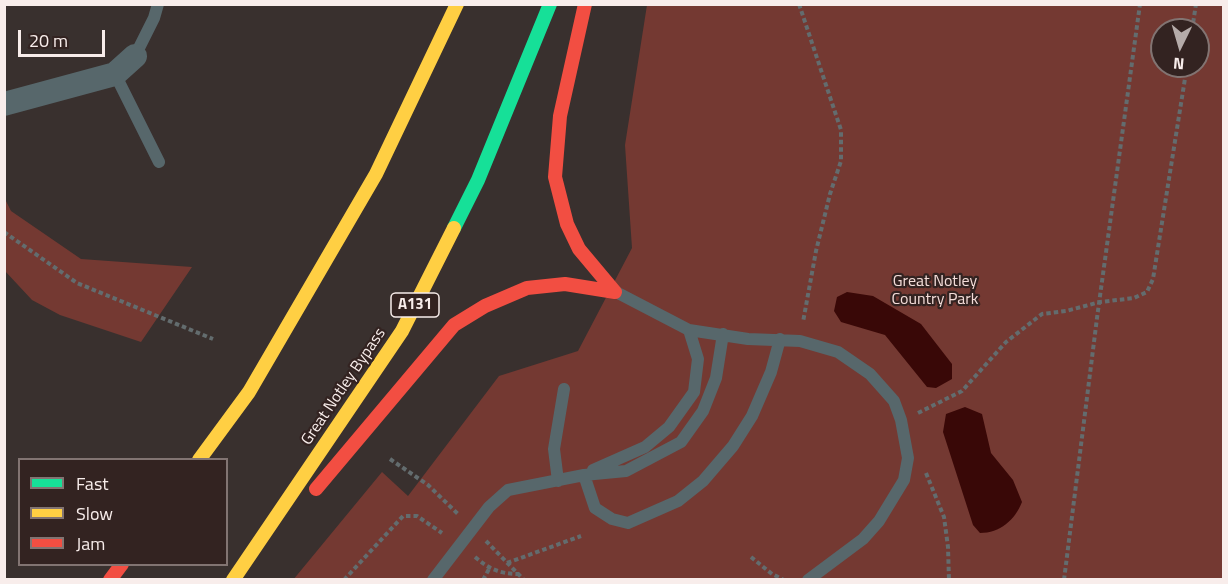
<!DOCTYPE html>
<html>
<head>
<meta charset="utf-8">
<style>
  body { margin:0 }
  #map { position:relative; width:1228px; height:584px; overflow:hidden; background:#39302e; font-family:"Titillium Web",sans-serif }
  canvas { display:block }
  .frame { position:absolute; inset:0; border:6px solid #f8edeb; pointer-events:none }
  .legend { position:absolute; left:18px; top:458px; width:210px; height:108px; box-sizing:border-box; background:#332321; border:2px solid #827472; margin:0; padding:8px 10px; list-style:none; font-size:18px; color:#f8edeb }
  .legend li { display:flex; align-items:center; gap:12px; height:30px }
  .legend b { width:30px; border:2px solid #827472 }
  .north { position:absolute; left:1150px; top:18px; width:60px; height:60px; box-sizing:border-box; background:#332321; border:2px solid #827472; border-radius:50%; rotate:185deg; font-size:16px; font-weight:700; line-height:24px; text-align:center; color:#f8edeb }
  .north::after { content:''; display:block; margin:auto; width:21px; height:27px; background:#b5aba9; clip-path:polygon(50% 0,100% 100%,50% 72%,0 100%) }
  .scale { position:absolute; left:18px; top:30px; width:87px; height:27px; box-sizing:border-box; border:3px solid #f8edeb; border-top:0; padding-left:8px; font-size:18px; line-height:21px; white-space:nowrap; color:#f8edeb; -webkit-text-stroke:4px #332321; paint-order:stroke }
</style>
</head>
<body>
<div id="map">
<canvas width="1228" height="584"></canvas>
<div class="frame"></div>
<ul class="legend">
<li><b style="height:8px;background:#16e098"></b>Fast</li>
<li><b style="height:8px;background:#ffcf43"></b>Slow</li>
<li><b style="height:8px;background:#f24e42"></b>Jam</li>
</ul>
<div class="north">N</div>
<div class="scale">20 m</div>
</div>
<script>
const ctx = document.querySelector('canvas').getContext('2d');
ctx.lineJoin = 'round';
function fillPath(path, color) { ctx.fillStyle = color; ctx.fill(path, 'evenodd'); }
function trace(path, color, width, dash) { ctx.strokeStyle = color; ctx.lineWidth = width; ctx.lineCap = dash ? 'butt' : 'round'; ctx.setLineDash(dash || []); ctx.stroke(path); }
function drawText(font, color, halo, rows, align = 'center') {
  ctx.font = font + ' "Titillium Web",sans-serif'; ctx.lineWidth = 4.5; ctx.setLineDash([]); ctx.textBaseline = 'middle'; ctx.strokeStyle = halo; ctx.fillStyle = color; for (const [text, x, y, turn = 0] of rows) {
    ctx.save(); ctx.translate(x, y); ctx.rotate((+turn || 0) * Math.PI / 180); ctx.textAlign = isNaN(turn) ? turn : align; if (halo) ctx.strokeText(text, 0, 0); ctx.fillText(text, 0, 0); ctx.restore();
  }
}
fillPath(new Path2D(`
  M647 5H1223V579L293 580 382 472 408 496 499 376 578 351 632 248 625 145ZM1162 30H1198V66H1162Z
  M4 197 11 211 81 259 192 267 141 342 60 315 32 300 5 271Z`), '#743932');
fillPath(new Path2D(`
  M847 292 873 296 921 324 952 364V379L936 388 927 387 885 335 841 322 834 311 837 297Z
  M965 407 982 414 991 453 1013 480 1022 502C1015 520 1000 533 980 533L973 525 943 432 946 414Z`), '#390807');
trace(new Path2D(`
  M799 4 841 130V161L830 194 816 251 803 322
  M1192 30 1196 4
  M4 232 77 283 213 339
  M918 413 962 391 1006 342 1042 314 1066 311 1100 302 1134 298 1147 292 1153 279 1187 66
  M390 459 428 485 459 515
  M926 473 944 517 948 547 949 580
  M486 541 524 580
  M475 557C489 569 500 574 519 574
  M751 557 772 574 784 580
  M507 563 581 536
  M344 580 403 516H417L442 533
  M483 580 489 569
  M1064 580 1097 318 1140 4`), '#636c6e', 4, [4.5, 3]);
trace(new Path2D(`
  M135 56 154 18 158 4
  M115 74 159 162
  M616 292 689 330 748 339 800 341 838 352 870 374 894 401 901 420 908 458 904 480 879 521 863 539 808 580
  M593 470 645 447 669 427 694 392 698 359 689 330
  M584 475 595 508 612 519 628 523 678 501 703 481 733 446 752 416 771 372 780 339
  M558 481 554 449 564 389
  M433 580 489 507 508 490 584 475 626 471 681 442 703 411 716 378 723 334`), '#57676b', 12);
trace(new Path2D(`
  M4 104 115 74 135 56`), '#57676b', 24);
trace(new Path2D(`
  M454 228 478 180 550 4`), '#16e098', 14);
trace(new Path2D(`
  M199 460 249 392 376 174 457 4
  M233 580 402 331 454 228`), '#ffcf43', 14);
trace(new Path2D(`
  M585 4 560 116 555 177 567 224 579 249 615 292
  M316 489 454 325 485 306 527 288 565 284 615 292
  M110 580 122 564`), '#f24e42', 14);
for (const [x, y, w] of [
  [415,305,48]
]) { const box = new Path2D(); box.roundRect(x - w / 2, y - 12, w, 24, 4.5); ctx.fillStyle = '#332321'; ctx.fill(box); trace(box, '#f8edeb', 1.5); }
drawText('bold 15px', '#f8edeb', null, [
  ["A131",415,305]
]);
drawText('16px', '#f4ddd9', '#332321', [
  ["Great Notley",935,282],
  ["Country Park",935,300]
]);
drawText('16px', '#f8edeb', '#332321', [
  ["Great Notley Bypass",344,387,-56]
]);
</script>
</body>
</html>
